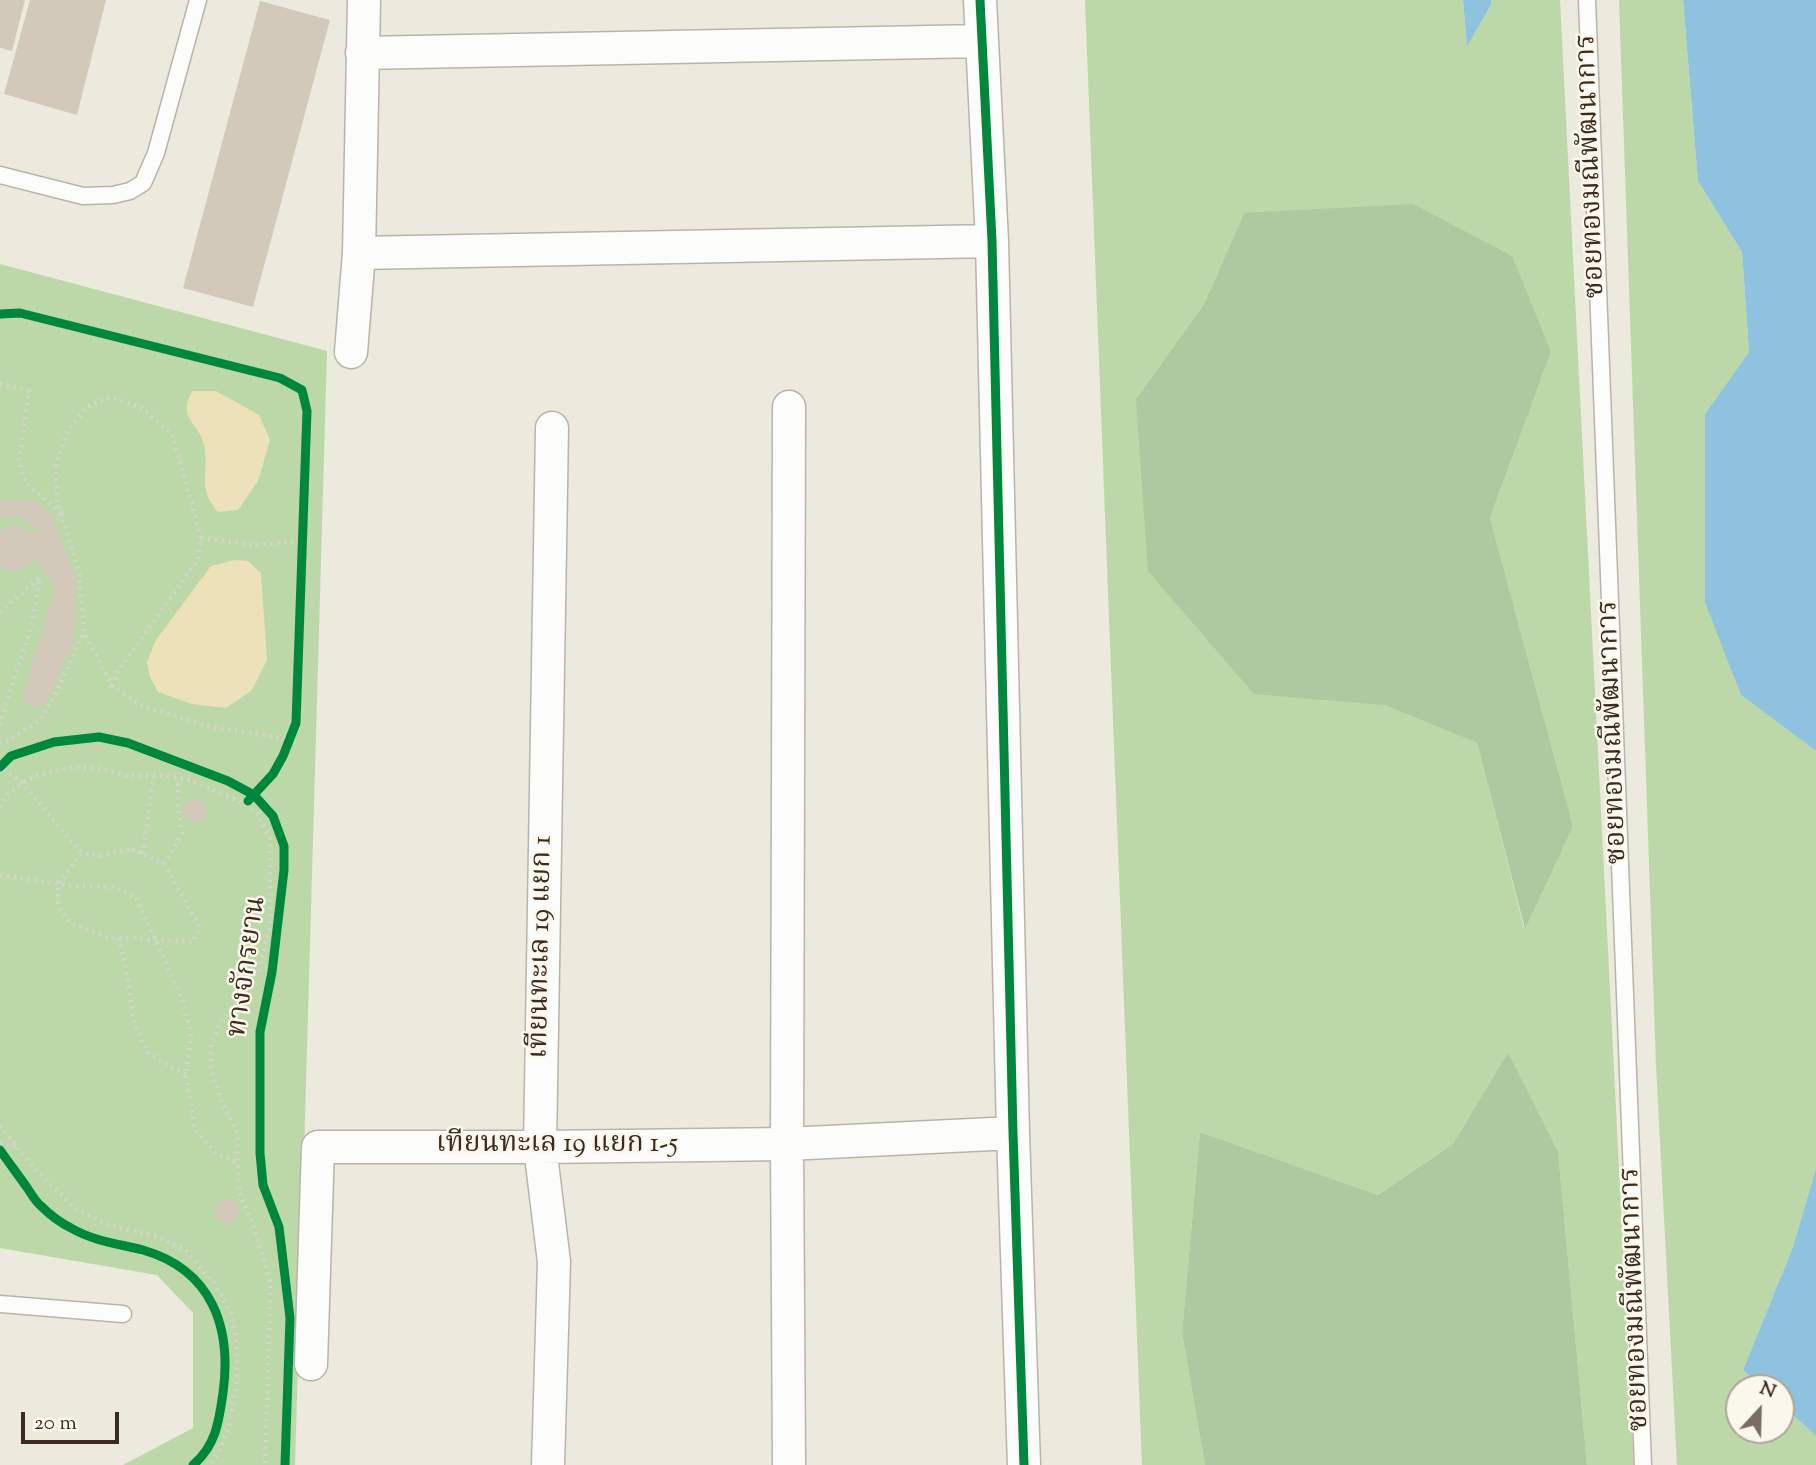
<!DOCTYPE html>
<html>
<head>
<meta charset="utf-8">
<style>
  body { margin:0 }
  #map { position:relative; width:1816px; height:1465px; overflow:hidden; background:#ece9dd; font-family:"Sorts Mill Goudy",serif }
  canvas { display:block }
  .north { position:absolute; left:1725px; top:1374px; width:70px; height:70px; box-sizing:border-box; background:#fbf7ec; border:2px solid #aea59a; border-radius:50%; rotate:22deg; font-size:19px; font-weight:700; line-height:28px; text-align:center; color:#3b2a1e }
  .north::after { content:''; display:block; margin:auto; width:24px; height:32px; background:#796d61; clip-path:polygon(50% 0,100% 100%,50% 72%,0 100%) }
  .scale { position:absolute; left:21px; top:1412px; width:98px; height:32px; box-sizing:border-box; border:4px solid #3b2a1e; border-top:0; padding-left:9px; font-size:21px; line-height:24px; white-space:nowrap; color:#3b2a1e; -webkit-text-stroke:5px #fbf7ec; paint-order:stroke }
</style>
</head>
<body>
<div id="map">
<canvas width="1816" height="1465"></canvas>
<div class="north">N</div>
<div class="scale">20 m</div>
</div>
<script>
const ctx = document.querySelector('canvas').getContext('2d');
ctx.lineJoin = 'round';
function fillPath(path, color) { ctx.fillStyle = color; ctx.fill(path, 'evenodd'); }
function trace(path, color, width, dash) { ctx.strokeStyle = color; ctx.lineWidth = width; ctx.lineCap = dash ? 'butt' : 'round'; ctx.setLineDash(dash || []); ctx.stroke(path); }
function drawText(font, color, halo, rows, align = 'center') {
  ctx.font = font + ' "Sorts Mill Goudy","Noto Serif Thai",serif'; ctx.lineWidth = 5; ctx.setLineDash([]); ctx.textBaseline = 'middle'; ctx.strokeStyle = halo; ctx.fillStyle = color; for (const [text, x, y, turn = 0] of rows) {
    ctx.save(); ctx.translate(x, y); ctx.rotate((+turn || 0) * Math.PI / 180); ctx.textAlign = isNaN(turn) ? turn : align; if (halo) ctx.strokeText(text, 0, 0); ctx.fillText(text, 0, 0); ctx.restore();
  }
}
fillPath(new Path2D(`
  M1085 0H1463L1467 45 1491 5V0H1560L1634 1465H1587L1558 1151 1508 1054 1453 1144 1378 1195 1200 1132 1182 1333 1205 1465H1142ZM1244 213 1551 352 1490 518 1573 826 1524 928 1477 743 1384 705 1136 399 1204 304Z
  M1619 0H1683L1698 181 1742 252 1749 352 1705 414 1741 695 1816 751V1168L1793 1247 1743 1370 1763 1388H1739V1430H1781V1404L1816 1436V1465H1677L1656 1065Z
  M0 264 327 351 295 1465H123L193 1428V1313L157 1275 0 1248Z`), '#bcd8a8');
fillPath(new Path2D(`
  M1413 204 1512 256 1551 352 1490 518 1573 826 1525 929 1477 743 1384 705 1254 694 1148 571 1136 399 1204 304 1244 213Z
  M1508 1053 1558 1151 1587 1465H1205L1182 1333 1200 1132 1378 1195 1453 1144Z`), '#acc99f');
fillPath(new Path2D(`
  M192 391H216L259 415 270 440 258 481 238 510 218 512C196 487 210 473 204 445 199 422 177 420 192 391Z
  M235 560 248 561 261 573 267 660 252 690 226 708 192 704 158 692 150 677 147 662 156 640 211 566Z`), '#ede1ba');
fillPath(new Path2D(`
  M1463 0H1491V5L1467 46Z
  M1683 0H1816V751L1741 695 1705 602V414L1749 352 1742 252 1698 181Z
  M1816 1168V1436L1781 1404V1388H1763L1743 1370 1793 1247Z`), '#8ec2de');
fillPath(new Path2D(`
  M0 0H25L12 51 0 48Z
  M30 0H106L77 115 4 94Z
  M260 1 330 20 253 307 183 288Z
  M0 500H24L37 502 53 517 77 583 73 644 46 703 35 708 21 701 55 589 36 559 16 573 3 569 0 566V531L15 524 32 534 38 529 21 518H0Z
  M183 811a12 12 0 1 1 24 0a12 12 0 1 1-24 0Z
  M215 1212a12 12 0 1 1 24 0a12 12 0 1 1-24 0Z`), '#d3c9bb');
const service = new Path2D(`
  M1587 0 1643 1465
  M0 175 83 196 113 195 130 191 143 183 156 153 198 0
  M0 1304 123 1314`);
const minor = new Path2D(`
  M980 0 992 241 1013 1133 1024 1465
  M362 53 981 41
  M359 253 992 241
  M351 352 359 253 364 0
  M789 407 787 1144 789 1465
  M311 1364 318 1147H540L787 1144 1013 1133
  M548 1465 554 1262 540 1147 552 428`);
trace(service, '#b8b4ac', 19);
trace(minor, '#b8b4ac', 35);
trace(new Path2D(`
  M0 384 29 391 19 459 25 482 61 513
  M201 538 256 545 302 541
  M0 612 39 578
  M112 686 118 671 197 561 201 538 173 436 144 409 110 397 87 407 69 429 56 463 57 500 79 573 84 632 112 686 143 706 207 726 289 739
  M0 725 33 620 40 577
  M0 743 2 744 39 721 53 699 84 632
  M0 764V766L22 783 82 853
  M0 807 8 794 32 777 73 767 102 769 127 776 154 775 188 779 245 804 257 813 270 837V927L259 970 239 1000 222 1019 211 1044V1069L222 1103 237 1131 239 1191 254 1228 271 1285 265 1465
  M132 849 164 864 200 927 193 942 107 937 70 923 58 905V884L82 853 100 856Z
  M143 854 154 775
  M164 864 182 833 178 809V778
  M0 875 66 885 113 887 136 897 182 999 191 1034 186 1075 195 1129 215 1153 239 1163
  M119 938 128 980 133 1018 146 1052 186 1075
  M0 1126 32 1166 76 1209 108 1225 156 1236 184 1249 214 1282 232 1316 237 1345V1382L229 1427 220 1449 210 1465
  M0 1143 16 1147`), '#d5d4d0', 4.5, [2, 5]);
trace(service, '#fcfcfa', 16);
trace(minor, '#fcfcfa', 32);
trace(new Path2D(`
  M980 0 992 241 1013 1133 1024 1465
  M0 314 20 313 280 378 302 390 307 411 296 723 283 756 273 774 248 801
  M0 767 11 756 54 742 99 737 128 743 228 781 254 795 273 816 284 846V870L272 972 260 1032V1153L263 1185 279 1227 290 1318 285 1465
  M0 1150C9 1163 19 1176 28 1189 32 1195 36 1202 41 1206 49 1214 61 1223 71 1228 93 1241 119 1244 143 1250 212 1270 232 1327 223 1393 219 1421 216 1446 193 1465`), '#00873e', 9);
drawText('28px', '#3b2a1e', '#fbf7ec', [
  ["ซอยทองมณีพัฒนาการ",1593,166,-92],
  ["ซอยทองมณีพัฒนาการ",1615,732,-92],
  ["เทียนทะเล 19 แยก 1",543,947,-89],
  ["ทางจักรยาน",249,967,-82],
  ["เทียนทะเล 19 แยก 1-5",557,1146],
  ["ซอยทองมณีพัฒนาการ",1637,1299,-92]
]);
</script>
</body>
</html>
